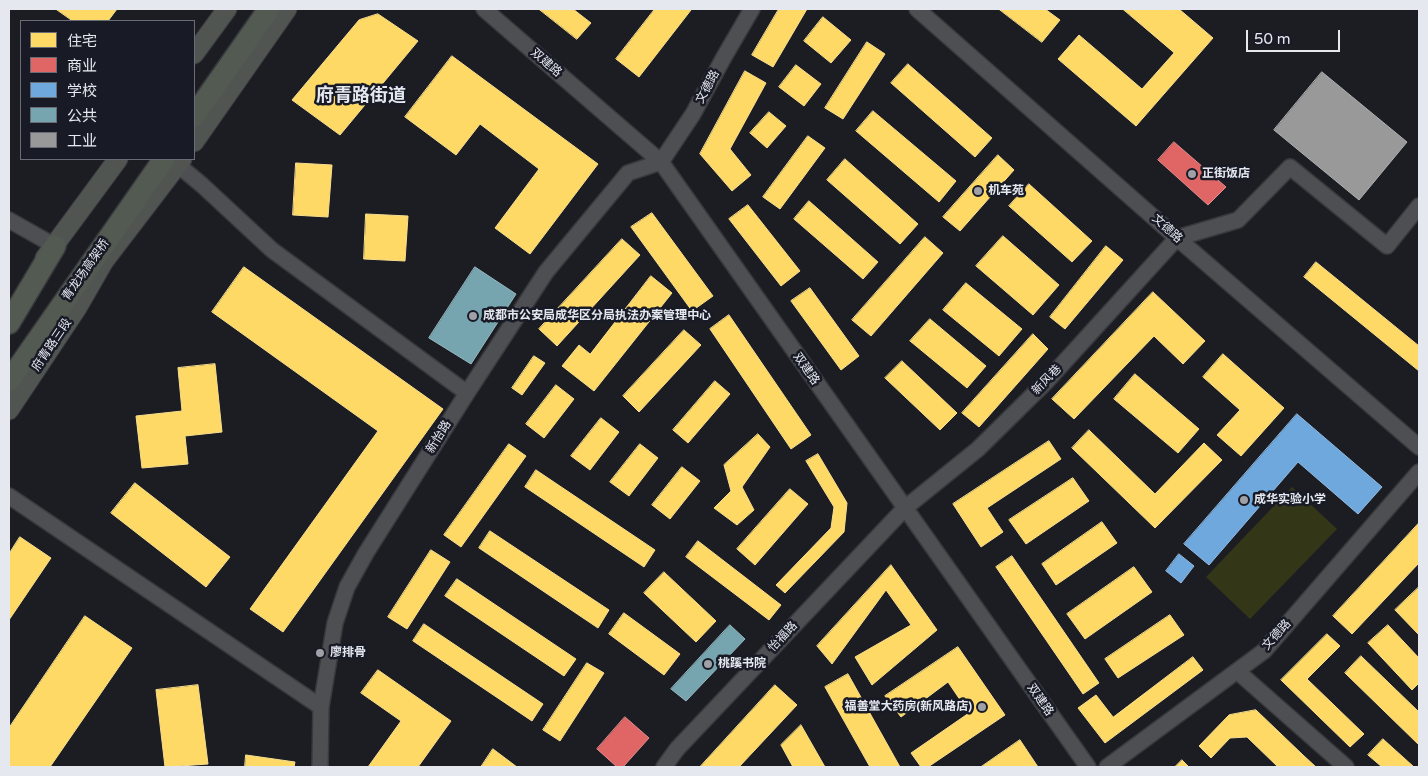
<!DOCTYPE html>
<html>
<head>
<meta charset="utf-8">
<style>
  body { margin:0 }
  #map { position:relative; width:1428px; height:776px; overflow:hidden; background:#1c1d22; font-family:"Varela Round","Noto Sans SC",sans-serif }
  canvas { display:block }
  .frame { position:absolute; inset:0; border:10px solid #e5e8ef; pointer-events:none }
  .legend { position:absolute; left:20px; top:20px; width:175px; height:140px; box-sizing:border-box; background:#181b26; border:1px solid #6a6d76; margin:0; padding:6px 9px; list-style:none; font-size:15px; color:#e5e8ef }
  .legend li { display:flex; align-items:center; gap:10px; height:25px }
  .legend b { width:25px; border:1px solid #6a6d76 }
  .scale { position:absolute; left:1246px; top:30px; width:94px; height:22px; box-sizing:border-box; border:2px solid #e5e8ef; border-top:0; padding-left:6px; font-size:15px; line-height:18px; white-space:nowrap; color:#e5e8ef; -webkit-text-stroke:4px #181b26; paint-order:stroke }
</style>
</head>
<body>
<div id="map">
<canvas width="1428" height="776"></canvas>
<div class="frame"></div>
<ul class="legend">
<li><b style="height:14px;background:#ffd966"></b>住宅</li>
<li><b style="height:14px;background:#e06666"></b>商业</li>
<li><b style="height:14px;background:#6fa8dc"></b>学校</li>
<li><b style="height:14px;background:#76a5af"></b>公共</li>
<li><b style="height:14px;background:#999"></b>工业</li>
</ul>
<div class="scale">50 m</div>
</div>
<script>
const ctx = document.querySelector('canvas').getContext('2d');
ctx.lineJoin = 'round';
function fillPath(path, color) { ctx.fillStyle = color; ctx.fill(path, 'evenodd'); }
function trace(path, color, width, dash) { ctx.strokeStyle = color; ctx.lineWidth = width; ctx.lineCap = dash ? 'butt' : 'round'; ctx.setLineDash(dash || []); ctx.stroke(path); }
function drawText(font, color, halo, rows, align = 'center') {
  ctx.font = font + ' "Varela Round","Noto Sans SC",sans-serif'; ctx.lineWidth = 5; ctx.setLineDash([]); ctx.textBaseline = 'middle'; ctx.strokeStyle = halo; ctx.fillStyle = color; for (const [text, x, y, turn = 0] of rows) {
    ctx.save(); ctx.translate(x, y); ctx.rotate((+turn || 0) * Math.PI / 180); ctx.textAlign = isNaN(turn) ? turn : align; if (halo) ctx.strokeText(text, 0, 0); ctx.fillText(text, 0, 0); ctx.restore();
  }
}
fillPath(new Path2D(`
  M1292 487 1337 529 1250 619 1206 577Z`), '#333617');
const homes = new Path2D(`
  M56 9H117L108 21H73Z
  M539 9H573L591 23 577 39Z
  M655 9H689L691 10 639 77 616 59Z
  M779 9H807L773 67 752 55Z
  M999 9H1045L1060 20 1042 42Z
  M1123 9H1179L1213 38 1136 126 1058 59 1079 35 1142 89 1174 53Z
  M378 14 418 41 340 135 292 100 359 20Z
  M823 17 851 40 831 63 804 41Z
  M867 42 885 54 843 119 825 108Z
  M452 56 598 164 530 254 495 228 539 169 480 124 456 155 405 117Z
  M908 64 992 138 975 157 891 83Z
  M796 65 821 84 804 106 779 87Z
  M745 71 766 83 730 149 751 175 732 191 700 154Z
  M873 111 956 181 939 202 856 131Z
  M769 112 786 126 767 148 750 133Z
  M808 136 825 148 780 209 763 197Z
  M998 155 1014 170 960 231 943 217Z
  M845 159 918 224 900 244 827 180Z
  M296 163 332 165 328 217 293 215Z
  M1029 184 1092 241 1072 262 1009 206Z
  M809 201 878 262 863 279 794 219Z
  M748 205 800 271 781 286 729 219Z
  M652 213 713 296 692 311 631 227Z
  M366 214 408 216 405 261 364 259Z
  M1003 236 1059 285 1033 315 976 266Z
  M925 237 943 253 871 336 852 320Z
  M622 239 640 255 557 346 539 329Z
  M1106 246 1123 260 1065 329 1050 317Z
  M1316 262 1419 346V371L1304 277Z
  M244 267 443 409 283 632 250 609 378 431 212 312Z
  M651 276 672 293 594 391 562 366 579 345 590 354Z
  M966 283 1022 329 999 356 943 310Z
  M810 288 859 356 841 370 791 301Z
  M1153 292 1205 341 1183 364 1154 336 1074 419 1052 399Z
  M729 315 811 435 791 449 710 329Z
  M930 319 986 366 967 388 910 341Z
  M684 330 701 345 639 412 623 396Z
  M1033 334 1048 349 979 427 962 413Z
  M1223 354 1284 408 1241 456 1217 435 1240 410 1203 377Z
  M534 356 545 363 522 395 512 388Z
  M902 361 957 413 940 430 885 378Z
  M215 364 222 432 185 436 188 464 142 468 136 416 182 411 178 368Z
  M1135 374 1199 429 1178 453 1114 399Z
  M715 381 730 394 688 443 673 430Z
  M556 385 574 399 544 438 526 424Z
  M601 418 619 432 590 470 571 456Z
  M1089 430 1155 494 1204 443 1222 460 1155 528 1072 448Z
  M758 434 770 447 742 487 754 510 737 525 714 508 731 491 724 465Z
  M1049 441 1061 459 987 508 1003 532 981 547 953 504Z
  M509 444 526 456 461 547 444 535Z
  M640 444 658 458 629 496 610 482Z
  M818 454 847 503 844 532 785 593 776 585 831 528 834 507 806 461Z
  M682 467 700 481 670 519 652 505Z
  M536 470 655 550 644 567 525 487Z
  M1073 478 1089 501 1026 544 1009 520Z
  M135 483 230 557 206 587 111 513Z
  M790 489 808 504 755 565 737 549Z
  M1102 522 1117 543 1056 585 1042 564Z
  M1419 523V563L1352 634 1333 616Z
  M490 531 609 610 598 628 479 548Z
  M20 537 51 558 9 620V554Z
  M698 541 781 605 769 620 686 557Z
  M431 550 450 562 407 629 388 617Z
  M1012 556 1099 683 1083 694 996 567Z
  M891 565 937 630 872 685 855 657 911 625 886 590 832 664 817 646Z
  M1134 567 1152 592 1085 639 1067 614Z
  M664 572 716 621 696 642 644 593Z
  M457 579 576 659 564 676 445 596Z
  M1418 588 1419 589V635L1395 610Z
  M624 613 680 654 664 675 609 634Z
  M1170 615 1184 635 1118 678 1105 659Z
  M85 616 132 648 50 767H9V728Z
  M424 624 543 704 532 721 413 641Z
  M1388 625 1419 658V683L1412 690 1368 643Z
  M1327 634 1340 646 1307 679 1364 734 1350 747 1281 680Z
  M958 647 1005 715 928 767H921L911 753 969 713 948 682 901 717 885 696Z
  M1361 656 1419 712V745L1345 673Z
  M1193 657 1203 670 1105 743 1078 708 1096 695 1113 717Z
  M587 663 604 673 560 741 543 730Z
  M378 670 451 721 418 767H368L401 721 361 693Z
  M848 674 900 767H870L825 687Z
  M198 685 208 764 165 767 156 690Z
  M775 685 797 705 739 767H700Z
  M1256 710 1303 755 1316 767H1278L1247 737 1230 738 1211 758 1199 746 1229 715Z
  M801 725 825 767H793L781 745Z
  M1383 739 1414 767H1382L1368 755Z
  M1020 740 1038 767H981Z
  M493 749 517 767H481Z
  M246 755 295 762 294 767H245Z
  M1182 760 1189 767H1175Z`);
fillPath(homes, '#ffd966');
trace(homes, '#f7de8f', 1);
const shops = new Path2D(`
  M1174 142 1226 187 1208 205 1158 160Z
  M625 717 649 738 623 767H617L597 749Z`);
fillPath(shops, '#e06666');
trace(shops, '#e28d8f', 1);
const schools = new Path2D(`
  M1297 414 1382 487 1358 514 1298 462 1209 565 1184 544Z
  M1179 554 1194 566 1181 583 1166 571Z`);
fillPath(schools, '#6fa8dc');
trace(schools, '#92bbe2', 1);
const public = new Path2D(`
  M475 267 516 294 471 364 429 338Z
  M730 625 745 639 686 701 671 689Z`);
fillPath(public, '#76a5af');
trace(public, '#97b9c2', 1);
const industry = new Path2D(`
  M1322 72 1407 142 1359 200 1274 130Z`);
fillPath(industry, '#999');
trace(industry, '#b0b1b3', 1);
const minor = new Path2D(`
  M484 9 661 162 1088 767
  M917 9 1177 238 1419 447
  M178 165 202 185 272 250 467 393
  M9 220 55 246
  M9 496 321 707
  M1237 671 1346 767
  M320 767 321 707 335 623 347 587 366 553 467 393 546 272 628 173 661 162 693 114 724 57 752 9
  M664 767 677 749 905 508 978 449 1047 381 1177 238 1238 220 1290 167 1387 246 1419 206
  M1107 767 1264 651 1419 472`);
const major = new Path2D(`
  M194 54 227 9
  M194 142 287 9
  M45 258 118 159
  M9 410 77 308 104 261 182 159`);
const highway = new Path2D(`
  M194 116 269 9
  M9 323 55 246
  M9 381 164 159`);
trace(minor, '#37393d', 18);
trace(major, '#37393d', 21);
trace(highway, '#37393d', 24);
trace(minor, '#4e4f53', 15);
trace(major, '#515552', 19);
trace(highway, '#535a52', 21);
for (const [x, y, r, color] of [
  [1192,174,5,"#9fa1a7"],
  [978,191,5,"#9fa1a7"],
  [473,316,5,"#9fa1a7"],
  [1244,500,5,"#9fa1a7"],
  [320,653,5,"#9fa1a7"],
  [708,664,5,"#9fa1a7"],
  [982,707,5,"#9fa1a7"]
]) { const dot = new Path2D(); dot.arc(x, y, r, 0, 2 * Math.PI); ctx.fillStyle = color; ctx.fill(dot); trace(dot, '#181b26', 2); }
drawText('12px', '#e5e8ef', '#181b26', [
  ["双建路",546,63,41],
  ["文德路",708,87,-62],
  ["文德路",1167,229,42],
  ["青龙场高架桥",86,270,-55],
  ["府青路三段",52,345,-56],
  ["双建路",806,369,55],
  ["新风巷",1047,380,-46],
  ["新怡路",439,437,-58],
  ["文德路",1277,635,-48],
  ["怡福路",783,637,-47],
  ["双建路",1040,700,55]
]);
drawText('bold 12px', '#e5e8ef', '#181b26', [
  ["正街饭店",1202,174],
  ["机车苑",988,191],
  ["成都市公安局成华区分局执法办案管理中心",483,316],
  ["成华实验小学",1254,500],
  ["廖排骨",330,653],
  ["桃蹊书院",718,664],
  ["福善堂大药房(新风路店)",972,707,"right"]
], 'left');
drawText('bold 18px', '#e5e8ef', '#181b26', [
  ["府青路街道",361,96]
]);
</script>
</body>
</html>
